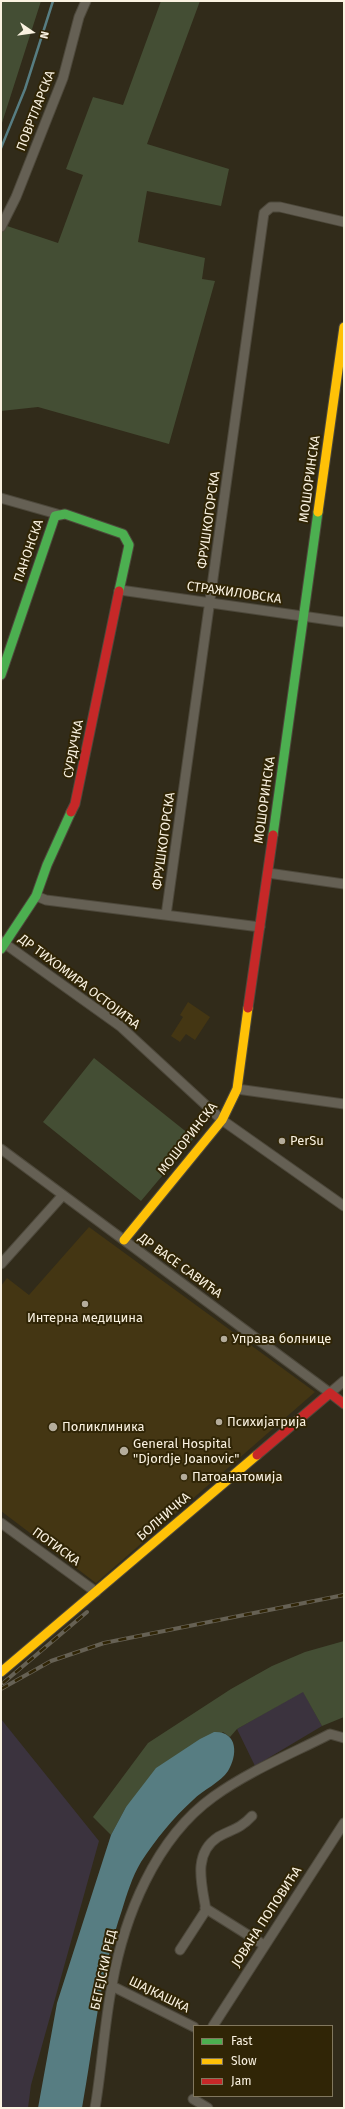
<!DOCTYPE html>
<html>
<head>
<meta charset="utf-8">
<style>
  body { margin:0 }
  #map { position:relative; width:345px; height:2109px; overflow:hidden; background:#312b1a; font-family:"Fira Sans",sans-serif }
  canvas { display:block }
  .frame { position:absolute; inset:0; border:2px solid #faf2e1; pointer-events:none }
  .legend { position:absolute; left:193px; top:2025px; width:140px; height:72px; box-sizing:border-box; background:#302506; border:1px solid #81775e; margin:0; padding:5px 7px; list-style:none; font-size:12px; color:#faf2e1 }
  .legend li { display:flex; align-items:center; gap:8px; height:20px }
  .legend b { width:20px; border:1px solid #81775e }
  .north { position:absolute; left:12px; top:12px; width:40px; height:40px; -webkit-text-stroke:3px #302506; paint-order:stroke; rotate:103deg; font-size:11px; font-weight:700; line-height:16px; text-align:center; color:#faf2e1 }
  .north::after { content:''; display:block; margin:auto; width:14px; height:18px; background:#faf2e1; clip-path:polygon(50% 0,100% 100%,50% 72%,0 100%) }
</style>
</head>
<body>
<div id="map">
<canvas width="345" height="2109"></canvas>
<div class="frame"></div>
<ul class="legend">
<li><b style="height:5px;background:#4caf50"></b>Fast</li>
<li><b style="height:5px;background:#ffc107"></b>Slow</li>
<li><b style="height:5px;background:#c62828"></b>Jam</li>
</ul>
<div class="north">N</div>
</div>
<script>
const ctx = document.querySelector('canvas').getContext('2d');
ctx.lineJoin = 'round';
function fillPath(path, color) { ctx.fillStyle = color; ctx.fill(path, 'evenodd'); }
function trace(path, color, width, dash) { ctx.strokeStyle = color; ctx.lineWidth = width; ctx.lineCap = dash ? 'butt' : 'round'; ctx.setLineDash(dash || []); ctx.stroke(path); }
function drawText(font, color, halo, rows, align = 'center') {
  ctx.font = font + ' "Fira Sans",sans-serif'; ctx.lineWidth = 4; ctx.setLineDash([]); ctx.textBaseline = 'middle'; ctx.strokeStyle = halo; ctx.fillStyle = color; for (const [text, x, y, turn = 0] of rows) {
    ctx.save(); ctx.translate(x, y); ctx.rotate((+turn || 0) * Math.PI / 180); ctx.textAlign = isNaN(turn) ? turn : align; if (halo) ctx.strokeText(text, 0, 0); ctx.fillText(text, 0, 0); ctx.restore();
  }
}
fillPath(new Path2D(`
  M188 1002 210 1017 195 1040 186 1034 180 1042 171 1036 183 1017 180 1015Z
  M89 1227 315 1392 96 1583 1 1511V1286L7 1278 29 1295Z`), '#443613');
fillPath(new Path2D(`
  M303 1691 322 1726 255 1766 237 1729Z
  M1 1719 99 1841 31 2085 28 2108H1Z`), '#3b333e');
fillPath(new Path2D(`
  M1 1H41L1 126Z
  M161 1H200L147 144 229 169 221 206 147 191 138 242 205 258 202 279 215 281 169 444 38 407 1 411V224L58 243 83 175 66 169 93 97 123 105Z
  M94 1058 194 1138 141 1201 43 1122Z
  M344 1641V1717L322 1726 303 1692 237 1729 230 1737 223 1732 126 1807 111 1835 93 1817 148 1743 231 1689 272 1666 305 1652Z`), '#444e34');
fillPath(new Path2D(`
  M214 1732C238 1731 238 1755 228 1771 221 1782 203 1790 193 1800 173 1818 156 1839 141 1862 132 1877 127 1894 122 1910 100 1974 94 2042 82 2108H38L57 2003 111 1835 126 1807 156 1768 200 1739Z`), '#577d82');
trace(new Path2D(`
  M1 148 25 89 53 1`), '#577d82', 2.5);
const street = new Path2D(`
  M1 227 16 197 63 78 79 17 86 1
  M1 498 57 514
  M120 590 344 622
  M268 873 344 884
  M36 896 46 900 260 927
  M166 915 264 213 271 207H280L344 222
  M1 941 120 1026 222 1120 344 1206
  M237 1089 344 1104
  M1 1149 330 1393 344 1381
  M1 1264 63 1195
  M1 1523 96 1592
  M205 1908 264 1945
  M180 1950 206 1910C202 1885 192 1854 218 1837 232 1829 239 1830 252 1816
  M112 1986 194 2027
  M213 2026 344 1823
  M193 2099 208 2108
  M95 2108C102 2067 104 2026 112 1985 124 1917 155 1839 213 1797 249 1771 291 1754 330 1734L344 1738`);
const fast = new Path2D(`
  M1 675 55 516 65 514 123 534 129 545 119 591
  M273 835 318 512
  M1 949 36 896 47 865 71 812`);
const slow = new Path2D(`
  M318 512 344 327
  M124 1240 222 1120 237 1089 248 1008
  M1 1672 257 1455`);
const jam = new Path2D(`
  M71 812 75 804 119 591
  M248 1008 273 835
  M257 1455 330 1393 344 1404`);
trace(street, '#4d483b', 11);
trace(fast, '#4d483b', 11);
trace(slow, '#4d483b', 11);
trace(jam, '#4d483b', 11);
trace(street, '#656054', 9);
trace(fast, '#4caf50', 9);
trace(slow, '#ffc107', 9);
trace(jam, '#c62828', 9);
const rail = new Path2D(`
  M3 1683 87 1612
  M1 1689 51 1661 104 1643 344 1595`);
trace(rail, '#666154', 4);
trace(rail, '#302506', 2.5, [8]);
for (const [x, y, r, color] of [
  [282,1141,4,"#b4ac9b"],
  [85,1304,4,"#b4ac9b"],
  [224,1339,4,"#b4ac9b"],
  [219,1422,4,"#b4ac9b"],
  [53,1427,5,"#b4ac9b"],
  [124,1451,5,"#b4ac9b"],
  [184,1477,4,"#b4ac9b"]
]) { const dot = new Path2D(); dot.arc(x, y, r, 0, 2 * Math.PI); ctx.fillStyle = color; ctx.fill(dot); trace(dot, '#302506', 1.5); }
drawText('13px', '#faf2e1', '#302506', [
  ["ПОВРТЛАРСКА",36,111,-69],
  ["МОШОРИНСКА",310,479,-82],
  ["ФРУШКОГОРСКА",209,520,-82],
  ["ПАНОНСКА",29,551,-71],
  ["СТРАЖИЛОВСКА",234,593,8],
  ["СУРДУЧКА",74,749,-79],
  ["МОШОРИНСКА",265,800,-82],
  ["ФРУШКОГОРСКА",164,841,-82],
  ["ДР ТИХОМИРА ОСТОЈИЋА",79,982,37],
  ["МОШОРИНСКА",188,1139,-52],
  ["ДР ВАСЕ САВИЋА",180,1266,36],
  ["БОЛНИЧКА",164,1517,-41],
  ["ПОТИСКА",56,1547,36],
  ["ЈОВАНА ПОПОВИЋА",267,1917,-57],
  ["БЕГЕЈСКИ РЕД",104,1970,-78],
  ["ШАЈКАШКА",159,1995,26]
]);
drawText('13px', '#faf2e1', '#302506', [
  ["PerSu",290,1141],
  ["Интерна медицина",85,1318,"center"],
  ["Управа болнице",232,1339],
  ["Психијатрија",227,1422],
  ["Поликлиника",62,1427],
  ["General Hospital",133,1444],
  ["\"Djordje Joanovic\"",133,1459],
  ["Патоанатомија",192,1477]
], 'left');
</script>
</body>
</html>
